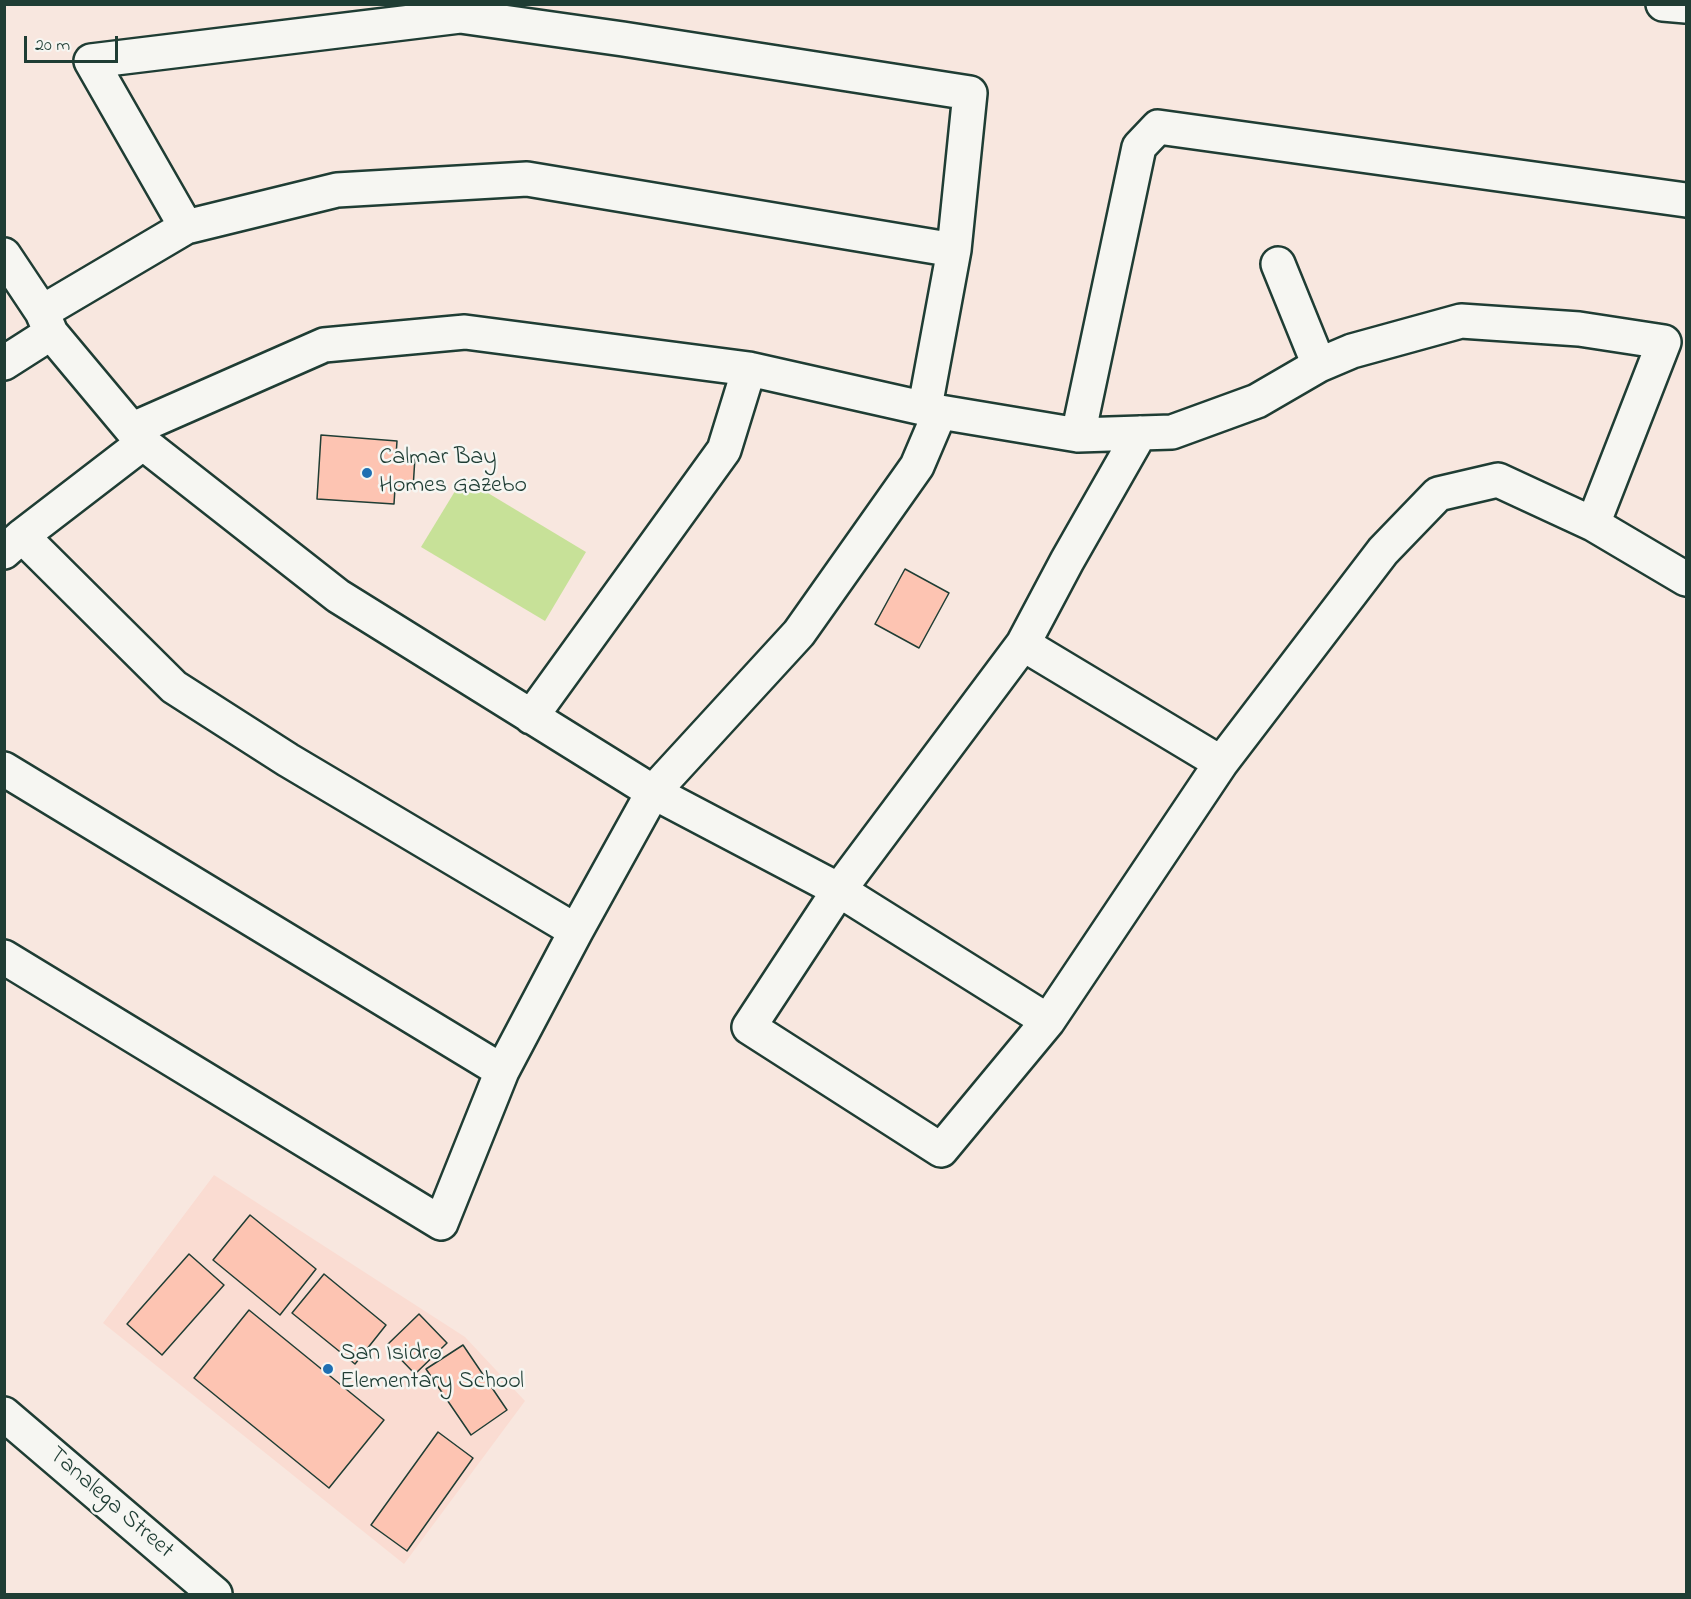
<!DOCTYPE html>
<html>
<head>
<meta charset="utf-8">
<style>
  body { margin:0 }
  #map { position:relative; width:1691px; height:1599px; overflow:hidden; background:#f8e7df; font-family:"Indie Flower",sans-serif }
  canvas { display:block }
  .frame { position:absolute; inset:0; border:6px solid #1f3d34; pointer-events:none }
  .scale { position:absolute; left:24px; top:36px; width:94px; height:27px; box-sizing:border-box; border:3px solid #1f3d34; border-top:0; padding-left:8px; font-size:18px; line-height:21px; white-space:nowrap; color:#1f3d34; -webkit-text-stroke:4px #f6f6f2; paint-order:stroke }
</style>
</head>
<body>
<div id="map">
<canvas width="1691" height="1599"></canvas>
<div class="frame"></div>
<div class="scale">20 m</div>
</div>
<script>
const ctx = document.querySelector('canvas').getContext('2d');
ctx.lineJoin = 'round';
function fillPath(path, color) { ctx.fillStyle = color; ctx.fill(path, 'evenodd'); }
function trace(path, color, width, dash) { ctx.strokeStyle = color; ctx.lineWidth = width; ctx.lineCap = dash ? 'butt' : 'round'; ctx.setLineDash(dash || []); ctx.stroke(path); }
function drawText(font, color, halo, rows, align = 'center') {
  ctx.font = font + ' "Indie Flower",sans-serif'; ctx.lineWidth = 5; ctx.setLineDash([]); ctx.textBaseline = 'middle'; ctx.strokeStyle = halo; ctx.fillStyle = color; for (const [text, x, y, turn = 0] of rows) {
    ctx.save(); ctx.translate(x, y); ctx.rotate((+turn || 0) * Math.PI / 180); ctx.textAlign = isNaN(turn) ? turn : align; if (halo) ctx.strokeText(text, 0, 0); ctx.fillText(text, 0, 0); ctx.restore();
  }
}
fillPath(new Path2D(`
  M214 1175 465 1337 525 1401 404 1564 103 1323Z`), '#fadcd2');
fillPath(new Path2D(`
  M463 478 586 552 545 621 421 547Z`), '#c7e198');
const building = new Path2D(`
  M321 435 397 441 396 456 415 457 413 489 395 488 394 504 317 499Z
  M905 569 949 593 919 648 875 624Z
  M250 1215 316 1269 280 1315 213 1260Z
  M189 1254 224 1285 162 1355 127 1324Z
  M324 1274 386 1325 355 1364 292 1313Z
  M249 1310 384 1420 329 1488 194 1378Z
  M419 1314 447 1343 415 1374 387 1345Z
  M463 1345 507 1410 471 1435 426 1369Z
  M438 1432 473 1458 407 1551 371 1525Z`);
fillPath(building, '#fdc4b2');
trace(building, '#1f3d34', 1.5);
const minor = new Path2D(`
  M1663 4 1686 6
  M186 227 91 61 460 16 623 39 970 93 954 250 925 407
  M4 255 42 312 51 333 143 443 338 596 653 792 839 890 1048 1021
  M1278 264 1319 365
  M42 312 186 227 337 190 527 179 954 250
  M4 363 51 333
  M133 429 324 345 465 332 749 369 940 412 1078 435 1172 432 1257 401 1319 365 1352 351 1461 321 1579 329 1664 342 1593 524
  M1140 433 1067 561 1023 644 839 890 749 1027 941 1150 1048 1021 1221 763 1383 551 1438 494 1498 480 1593 524 1686 579
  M1078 435 1139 147 1158 127 1686 200
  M22 536 174 687 288 760 576 931
  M4 552 22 536 143 443
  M1023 644 1221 763
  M531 717 724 450 749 369
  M4 769 502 1071
  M4 957 441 1223 502 1071 576 931 653 792 799 633 917 466 940 412
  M4 1414 215 1594`);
trace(minor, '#1f3d34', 38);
trace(minor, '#f6f6f2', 33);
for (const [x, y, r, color] of [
  [367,473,6,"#1f6fb2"],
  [328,1369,6,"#1f6fb2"]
]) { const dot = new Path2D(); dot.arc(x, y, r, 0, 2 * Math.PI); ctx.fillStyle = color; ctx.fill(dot); trace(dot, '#f6f6f2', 2); }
drawText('24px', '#1f3d34', '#f6f6f2', [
  ["Calmar Bay",379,459],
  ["Homes Gazebo",379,487],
  ["San Isidro",340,1355],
  ["Elementary School",340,1383]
], 'left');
drawText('24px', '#1f3d34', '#f6f6f2', [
  ["Tanalega Street",110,1504,41]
]);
</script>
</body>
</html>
